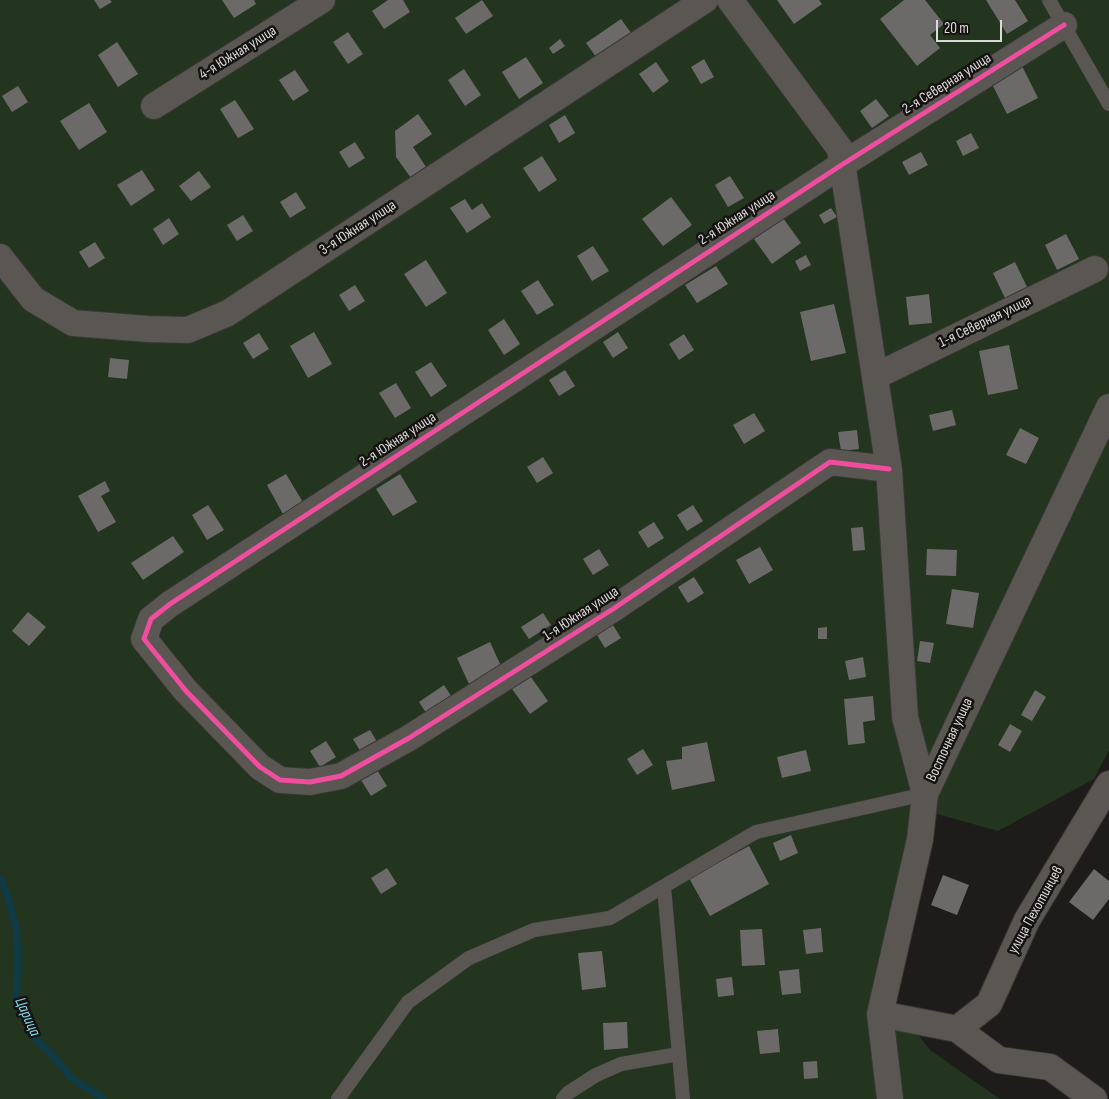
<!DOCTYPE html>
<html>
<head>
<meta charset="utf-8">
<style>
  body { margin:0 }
  #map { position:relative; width:1109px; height:1099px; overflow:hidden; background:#1e1c1b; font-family:"Sofia Sans Condensed",sans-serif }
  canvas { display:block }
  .scale { position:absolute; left:936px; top:20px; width:66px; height:22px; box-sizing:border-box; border:2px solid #dcdad9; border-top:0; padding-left:6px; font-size:15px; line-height:18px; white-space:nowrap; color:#dcdad9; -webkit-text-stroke:4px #151311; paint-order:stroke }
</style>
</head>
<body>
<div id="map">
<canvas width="1109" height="1099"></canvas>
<div class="scale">20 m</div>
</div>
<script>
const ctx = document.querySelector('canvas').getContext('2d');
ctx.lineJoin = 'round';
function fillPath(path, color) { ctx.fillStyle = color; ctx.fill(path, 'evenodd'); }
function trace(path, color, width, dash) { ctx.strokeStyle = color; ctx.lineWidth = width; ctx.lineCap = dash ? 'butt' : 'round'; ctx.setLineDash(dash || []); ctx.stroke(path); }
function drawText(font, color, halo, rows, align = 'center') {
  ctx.font = font + ' "Sofia Sans Condensed",sans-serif'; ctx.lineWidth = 5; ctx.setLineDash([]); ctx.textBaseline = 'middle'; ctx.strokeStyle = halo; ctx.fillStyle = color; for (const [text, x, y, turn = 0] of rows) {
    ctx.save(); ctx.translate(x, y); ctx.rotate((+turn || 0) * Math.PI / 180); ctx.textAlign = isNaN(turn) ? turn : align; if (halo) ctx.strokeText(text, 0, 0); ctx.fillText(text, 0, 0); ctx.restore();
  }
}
fillPath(new Path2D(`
  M0 0H1109V750L1094 779 998 831 916 808 885 992 930 1050 1000 1099H0Z`), '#23351f');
trace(new Path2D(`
  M0 878 7 894 16 928 18 957 16 1000 33 1036 57 1060 70 1077 104 1099`), '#0e3b45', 7);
fillPath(new Path2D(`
  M94 0H110L112 2 100 9Z
  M222 0H254L256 4 234 18Z
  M388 0H403L410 12 384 29 372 11Z
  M482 0 493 16 466 34 455 18Z
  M777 0H819L822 4 794 24Z
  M904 0H925L944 24 930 35 940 48 917 66 880 19Z
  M986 0H1015L1028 21 1007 34Z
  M621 19 634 37 599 61 586 43Z
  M348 32 363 54 348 64 333 42Z
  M560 39 565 46 553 54 549 48Z
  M117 42 138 74 118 87 98 55Z
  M526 57 543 83 519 99 502 72Z
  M704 59 714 77 701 84 691 67Z
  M656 62 669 81 653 93 639 74Z
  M1022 66 1038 98 1007 114 991 82Z
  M464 69 481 95 465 106 448 80Z
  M295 70 309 91 293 101 279 80Z
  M18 86 28 102 12 112 2 96Z
  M876 99 889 116 872 128 860 111Z
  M235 100 254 129 238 138 220 109Z
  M89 103 107 132 79 150 60 121Z
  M418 114 432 134 413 147 426 167 411 178 396 157 395 131Z
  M565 115 575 133 559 143 549 125Z
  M971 133 979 148 963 156 956 141Z
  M355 142 365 158 349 168 339 152Z
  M921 152 928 165 909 175 902 162Z
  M542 156 557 180 539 192 523 168Z
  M142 170 155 190 131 206 117 185Z
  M199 171 211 187 191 201 179 186Z
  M730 176 744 198 728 207 715 185Z
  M296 192 306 208 290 218 280 202Z
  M671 197 692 225 663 246 642 219Z
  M465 199 472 210 482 203 491 217 467 233 450 208Z
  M831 208 837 217 824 224 819 215Z
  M243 215 253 231 237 241 227 225Z
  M169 218 179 234 163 245 153 229Z
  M783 218 801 243 772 264 754 239Z
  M1066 234 1079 259 1057 270 1045 245Z
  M95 242 105 258 89 268 79 252Z
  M593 246 609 271 592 281 577 256Z
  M806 255 811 265 800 271 795 261Z
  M426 260 447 293 426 307 404 274Z
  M1015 262 1027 287 1005 298 993 273Z
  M716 266 728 284 697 303 685 285Z
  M538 280 554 305 537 315 521 291Z
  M355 285 365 301 349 311 339 295Z
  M929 294 932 323 909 325 906 297Z
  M834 304 846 353 811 361 800 312Z
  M504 319 520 344 504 355 488 330Z
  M314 332 332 364 308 378 290 346Z
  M618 332 628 348 613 358 603 342Z
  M259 333 269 349 253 359 243 343Z
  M684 334 694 350 679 360 669 344Z
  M1009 345 1018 389 988 395 979 351Z
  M110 358 129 360 127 379 108 377Z
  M431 362 447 386 431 397 415 372Z
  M565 370 575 386 559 396 549 380Z
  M396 383 411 408 395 418 379 393Z
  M952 410 956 425 933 431 929 415Z
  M754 413 765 431 744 444 733 425Z
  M1020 428 1039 438 1026 464 1006 455Z
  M857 430 859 449 841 451 838 432Z
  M543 457 553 473 537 483 527 467Z
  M286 474 304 504 284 516 267 485Z
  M400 474 417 502 393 516 376 489Z
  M105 481 110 491 101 496 116 522 98 532 78 496Z
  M208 505 224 530 207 540 192 515Z
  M693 505 703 521 687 531 677 515Z
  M654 522 664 538 648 548 638 532Z
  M863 527 865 550 853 551 851 528Z
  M173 536 184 552 143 580 131 563Z
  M760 547 773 570 749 584 736 560Z
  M599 549 609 565 593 575 583 559Z
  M927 549 957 550 956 576 926 575Z
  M694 577 704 593 688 603 678 587Z
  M952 589 979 593 973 628 946 624Z
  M28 612 46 627 29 646 12 631Z
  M543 613 551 625 529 639 521 627Z
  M611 622 621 638 605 648 595 632Z
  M827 627V639H818V628Z
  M920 641 934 643 930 663 917 661Z
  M490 642 502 668 469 684 457 658Z
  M863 657 866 677 849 680 845 661Z
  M528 673 548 701 530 714 510 686Z
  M444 685 455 702 430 719 419 702Z
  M1035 690 1046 697 1032 721 1021 715Z
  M873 696 875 720 863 722 865 743 848 745 844 699Z
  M1010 724 1022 731 1010 752 998 745Z
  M370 730 379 745 362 754 353 739Z
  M326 741 336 757 320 767 310 751Z
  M707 742 715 781 672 790 666 761 682 759V747Z
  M643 749 653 765 637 775 627 759Z
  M806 750 811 771 782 778 777 757Z
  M377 770 387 786 371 796 361 780Z
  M791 835 798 853 780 861 773 843Z
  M749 846 769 884 710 916 689 878Z
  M387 868 397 884 381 894 371 878Z
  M1094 869 1109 881V899L1093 920 1069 902Z
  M943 875 969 885 957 915 931 905Z
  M821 928 823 952 806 954 803 930Z
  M762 929 765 965 742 966 740 930Z
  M602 951 606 987 582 990 578 953Z
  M799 969 801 993 782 995 779 971Z
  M732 977 734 995 718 997 716 979Z
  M627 1022 628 1048 604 1050 603 1023Z
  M778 1029 780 1052 760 1054 757 1031Z
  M817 1061 818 1078 804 1079 803 1062Z`), '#6c6a69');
const service = new Path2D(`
  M1049 0 1109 104
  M664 887 683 1099
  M338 1099 408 1002 469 958 534 930 610 918 756 832 925 794
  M563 1099 568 1093 596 1075 621 1064 679 1054`);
const minor = new Path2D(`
  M730 0 840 149 889 469 905 717 925 794
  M154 106 322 0
  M0 257 33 299 73 323 148 329 188 330 228 313 705 0
  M876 376 1095 269
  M889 469 830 462 613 609 409 738 341 776 310 782 280 780 260 767 186 691 144 639 151 619 170 604 843 164 1064 25
  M880 1014 957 1029 999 1060 1050 1067 1094 1099
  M957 1029 989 1004 1027 920 1109 784
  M890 1099 880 1014 920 839 925 794 1109 407`);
trace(service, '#383736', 15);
trace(minor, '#383736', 28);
trace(service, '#5a5752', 14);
trace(minor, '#5a5752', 26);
trace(new Path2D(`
  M889 469 830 462 613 609 409 738 341 776 310 782 280 780 260 767 186 691 144 639 151 619 170 604 843 164 1064 25`), '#ef4d9e', 5);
drawText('15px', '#dcdad9', '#151311', [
  ["4-я Южная улица",238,53,-32],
  ["2-я Северная улица",947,84,-32],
  ["2-я Южная улица",737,218,-33],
  ["3-я Южная улица",358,228,-33],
  ["1-я Северная улица",985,322,-26],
  ["2-я Южная улица",398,440,-33],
  ["1-я Южная улица",581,614,-33],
  ["Восточная улица",950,740,-65],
  ["улица Пехотинцев",1036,910,-61]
]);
drawText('italic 16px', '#82d3e7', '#151311', [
  ["Царица",27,1017,66]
]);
</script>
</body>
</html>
